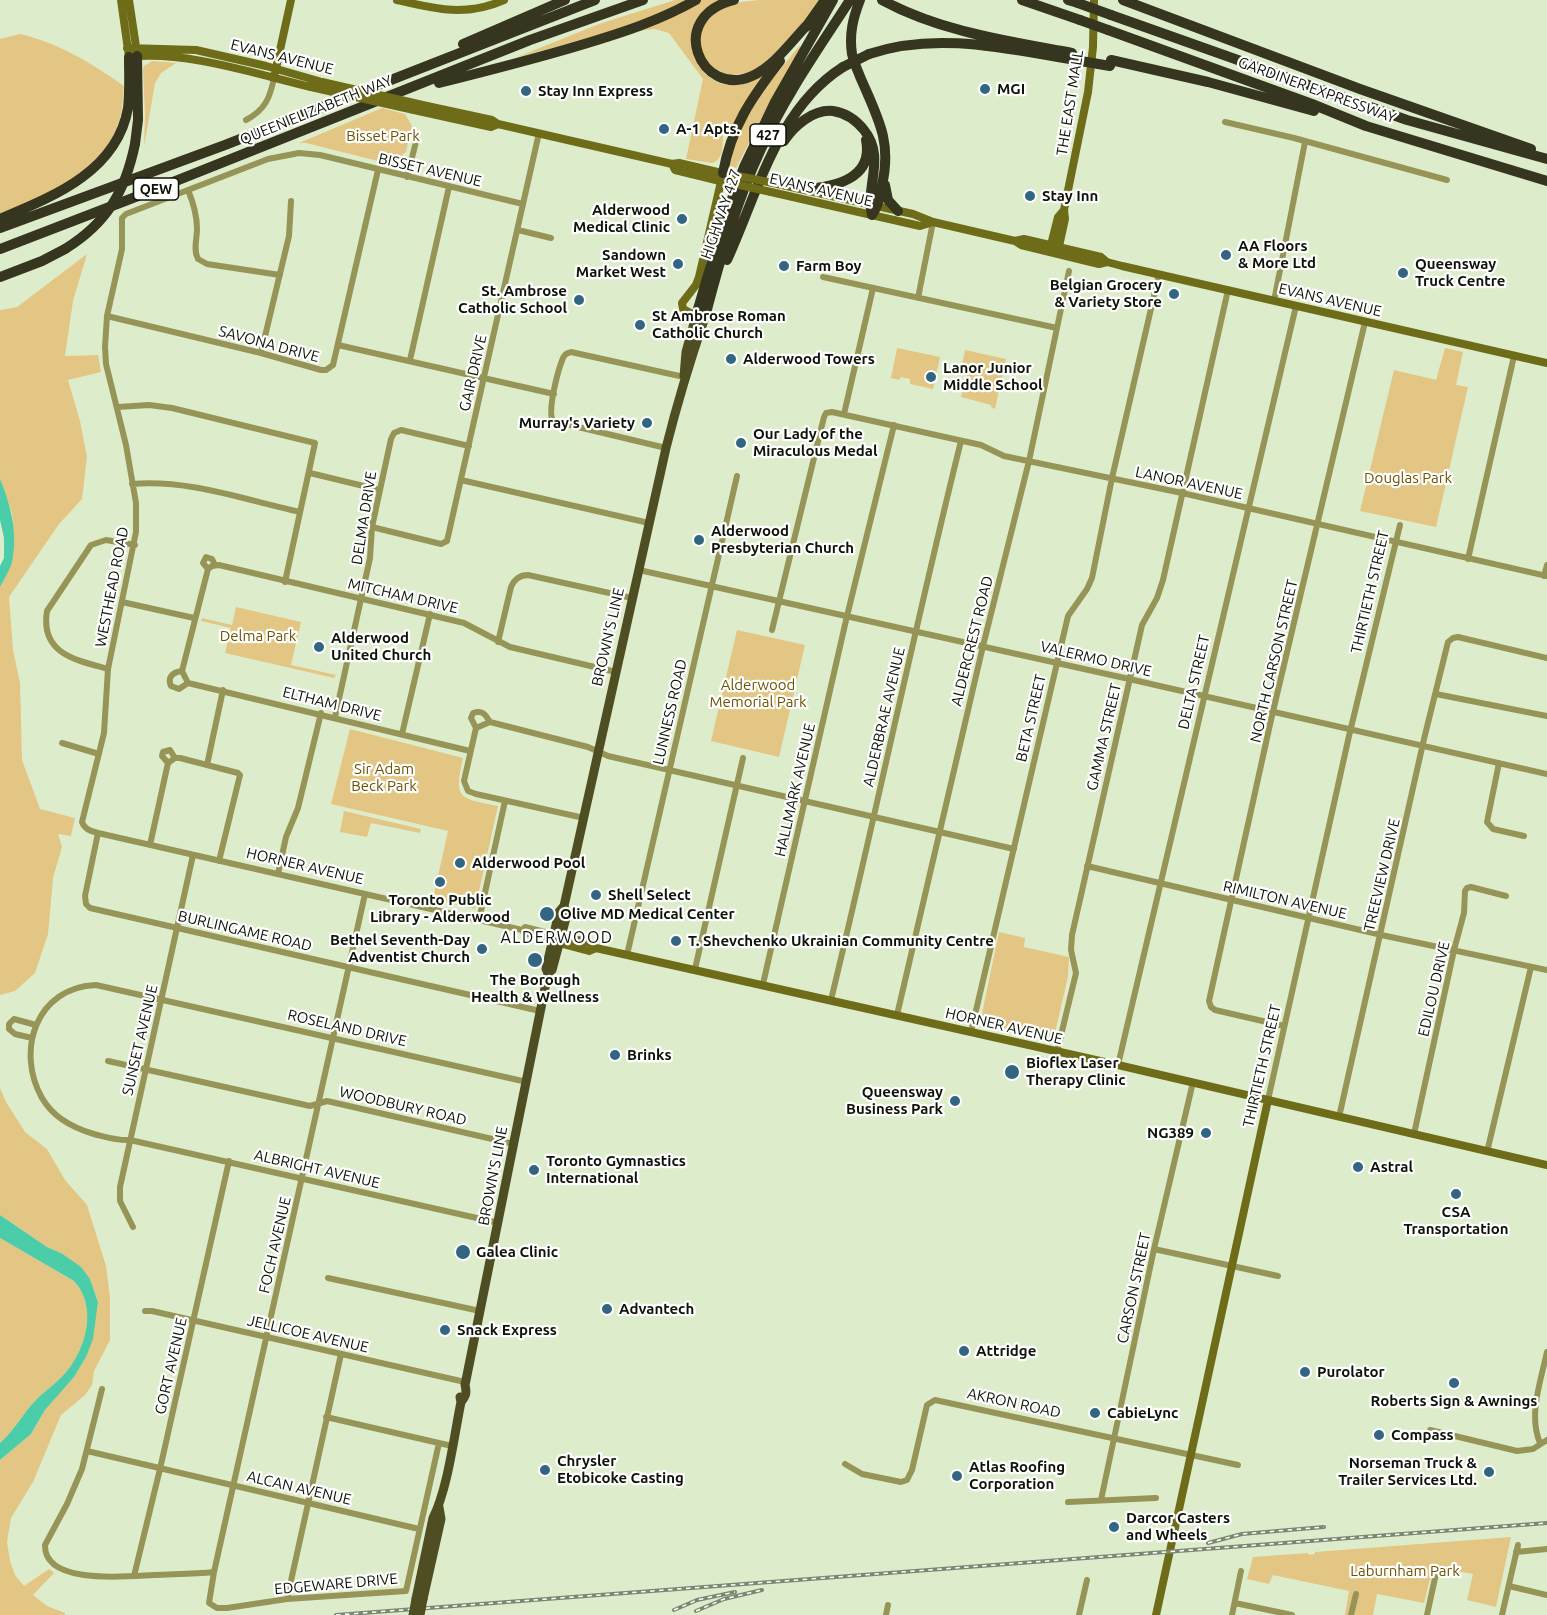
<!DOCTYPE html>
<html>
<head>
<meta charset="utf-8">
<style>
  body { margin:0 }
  canvas { display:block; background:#ddedcc }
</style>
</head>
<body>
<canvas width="1547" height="1615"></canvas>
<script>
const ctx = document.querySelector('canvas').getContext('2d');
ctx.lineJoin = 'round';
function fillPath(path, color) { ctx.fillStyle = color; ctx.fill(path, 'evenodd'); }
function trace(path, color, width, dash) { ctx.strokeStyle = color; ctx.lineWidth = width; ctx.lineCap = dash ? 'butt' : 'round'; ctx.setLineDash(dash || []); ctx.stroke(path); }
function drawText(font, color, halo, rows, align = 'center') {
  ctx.font = font + ' Ubuntu,sans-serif'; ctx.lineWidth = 4.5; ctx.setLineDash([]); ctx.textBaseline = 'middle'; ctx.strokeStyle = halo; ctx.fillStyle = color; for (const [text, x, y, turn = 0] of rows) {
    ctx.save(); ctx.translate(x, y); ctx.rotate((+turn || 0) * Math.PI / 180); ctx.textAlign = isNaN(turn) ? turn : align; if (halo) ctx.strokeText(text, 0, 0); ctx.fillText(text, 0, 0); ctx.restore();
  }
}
fillPath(new Path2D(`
  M675 0H722C659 23 704 116 762 75L764 78 730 132 724 131C721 143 726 158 712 163L686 159 703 79 669 33 655 29 607 34 517 57 599 24Z
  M759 0H821L804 23 776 53 755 71 729 76 709 65 699 47 702 26 721 7 733 3Z
  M20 34C57 42 93 64 124 86 123 95 123 105 121 114 107 173 48 192 0 218V39Z
  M799 46 802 48 761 119 736 168 727 166 744 122 765 88Z
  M152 61 176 63 161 73 155 83 144 147 145 116 143 69 144 66Z
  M382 108 405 114 412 126 406 152 395 161 386 163 306 143H299Z
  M87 254 73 301 65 356 98 355 101 372 68 380 80 421 87 457 82 499 59 524 9 597 13 650 20 683 22 760 40 809 75 818 71 836 58 834 62 847 53 878 48 934 35 973 15 991 0 995V587L11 563 14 535 12 513 0 479V310L17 307Z
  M897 348 940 357 933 389 910 384V379L901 377 899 380 891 378Z
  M1445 348 1463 352 1456 385 1468 387 1436 527 1360 511 1394 370 1436 380Z
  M965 350 1006 359 995 409 991 407V405L961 397 967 376 960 374Z
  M236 607 301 622 291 665 336 675 334 678 225 653 231 628 201 621 202 618 232 625Z
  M737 630 805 645 779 757 711 741Z
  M350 729 463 758C454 799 458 798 498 806L475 909 433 899 448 831 331 804Z
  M344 811 421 829 420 833 371 823 367 837 340 832Z
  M999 932 1025 938 1024 947 1069 957 1068 977 1053 1041 980 1023Z
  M0 1088 6 1102 25 1132 47 1149 65 1180 87 1205 106 1266 110 1297V1340L94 1371 92 1385 85 1395 61 1415 33 1482 11 1518 7 1542 10 1561 15 1575 24 1586 49 1569 54 1573 33 1595 47 1606 65 1613V1615H0V1460L31 1434 45 1410 74 1377 86 1357 98 1301 90 1279 61 1253 47 1247 0 1215Z
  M0 1238 74 1281C97 1306 87 1346 67 1371 58 1382 46 1390 36 1400 23 1413 14 1431 0 1443Z
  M1511 1537 1496 1607 1467 1600 1473 1574 1433 1567 1424 1603 1377 1594 1373 1615H1345L1349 1591 1273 1575 1269 1584 1247 1579 1253 1557 1308 1553 1309 1555 1315 1554V1552Z`), '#e3c683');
fillPath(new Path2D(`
  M0 479C11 506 18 532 12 562 10 570 4 579 0 587V566L4 558V538L0 520Z
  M0 1215 47 1247 61 1253 81 1267 90 1279 98 1302 93 1339 86 1357 74 1377 45 1410 31 1434 0 1460V1443C14 1431 23 1413 36 1400 46 1390 58 1382 67 1371 87 1346 97 1306 74 1281L0 1238Z`), '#4bcdaa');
trace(new Path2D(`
  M246 120C265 110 270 98 274 78
  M1225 122 1294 138 1447 180
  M407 177 416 142
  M188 190C193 202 197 215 197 229 197 239 193 250 198 259L207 264 280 275
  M523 204 320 155 299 153 268 159 126 214 122 218V249L107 316 105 347 106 364 126 445 136 503V532L108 669 104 733 82 822C85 830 91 831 98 833L479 920 522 930 525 927 553 934
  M518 230 551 238
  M823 277 1057 328
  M918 298 933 222
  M1274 301 1305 142
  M107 316 261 353 321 370H326L333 365 378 170
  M338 345 554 394
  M261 353 289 236 291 201
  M410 360 449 187
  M118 407 149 405 172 408 315 443 285 582
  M844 414 873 288
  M666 448 553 421C547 411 558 370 563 358 566 353 566 354 571 352L684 377
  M310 473 380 490
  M461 480 649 523
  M132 484C189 479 245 500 300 512
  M372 527 441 544 447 541 539 133
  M1468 559 1514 356
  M208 569 203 563 206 557 212 559 215 565
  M639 570 1129 679 1547 774
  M1544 576 1547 565
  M122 602 194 618
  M772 630 824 417 826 413 832 412 981 445 1004 456 1182 493 1547 576
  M498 642 511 587C514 580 520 575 528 575L632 598
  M108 669C76 660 40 654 47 611L91 545 106 540 135 545
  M182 671C173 672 167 677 171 686L179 689 188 683
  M1436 694 1547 716
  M335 717 370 558 372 527 391 439 394 433 401 430 469 446
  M476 728 471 718 473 713C483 710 485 714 490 722
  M402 734 430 614
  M62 743 99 754
  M470 751 188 683 182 671 208 569 212 566 219 565 464 623 510 647 616 672
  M168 763 162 756 163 752 170 750 175 758
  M1499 763 1487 822 1493 829 1524 836
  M207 765 223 690
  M584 818 476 794 468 791 464 781 476 728 490 722 588 747 608 756 1014 849
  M98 833 85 896 86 904 90 908 540 1011
  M150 845 168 763 175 758H180L238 773 240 775 219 861
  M1087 866 1386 936 1547 970
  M278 874 286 837 298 808 321 713
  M365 894 214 1572 209 1603 217 1608H227L287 1599 406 1591 439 1443
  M479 920 505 801
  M522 930 524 933 552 941
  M627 955 737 476
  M695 969 743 758
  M763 984 847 616 894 425
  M831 1000C876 814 915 626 961 441
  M897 1015 983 646 1029 461 1069 271
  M1284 1026 1215 1010 1211 1007 1209 1001 1271 720 1365 322
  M971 1032 1068 616 1087 589 1092 578 1112 478 1159 274
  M32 1038 15 1034 9 1029V1024L14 1019 36 1025
  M1057 1052 1076 973 1071 950 1072 935 1142 625 1157 598 1163 580 1228 290
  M108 1061 310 1106 327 1101 514 1144
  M1118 1065 1296 306
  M1268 1100 1349 736 1400 525
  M1339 1117 1424 739 1448 642 1453 638 1458 637 1547 658
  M1414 1134 1454 950 1464 913 1465 891 1467 888 1471 887 1506 896
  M1487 1152 1531 967
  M499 1223 130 1140C118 1141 106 1137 94 1134 73 1128 53 1117 42 1098 15 1050 37 987 96 985L527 1082
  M133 1227 120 1201V1187L193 855
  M1154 1249 1278 1276
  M328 1278 480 1311
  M145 1311H152L465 1382
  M102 1389 82 1469 67 1504 45 1545C44 1586 129 1576 154 1575 174 1574 194 1574 214 1572
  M326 1417 452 1446
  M1430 1430 1517 1451 1533 1449 1547 1440
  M1540 1443C1528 1415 1541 1380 1547 1352
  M87 1451 419 1529
  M845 1464 862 1474 901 1482 907 1480 912 1470 927 1405 935 1400 1238 1465
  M1101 1500 1154 1249 1193 1082
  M1068 1502 1156 1498
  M1516 1552 1547 1549
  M134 1576 160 1469 229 1161
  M1509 1586 1547 1595
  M287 1599 341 1354
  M1235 1603 1292 1615
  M886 1615 888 1605
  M1079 1615 1087 1580
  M1232 1615 1241 1571
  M1351 1615 1356 1594
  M1427 1615 1437 1569
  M1502 1615 1518 1545`), '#969557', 6);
trace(new Path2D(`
  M121 0 129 57C184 50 256 74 311 87
  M129 0 137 53
  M397 0C435 9 466 17 504 0
  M127 48 196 50 266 66 322 82
  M275 73 291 0
  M427 106 492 120 498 124 672 164 679 163 726 174
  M414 110 491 127 498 124
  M672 164 675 170 724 182
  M773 183 913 214 933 222 1015 241 1021 245 1099 264 1107 262
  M771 192 920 226 933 222
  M1015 241 1024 239 1101 257 1107 262 1122 266 1547 363
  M1050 249 1058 217 1064 210
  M1058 251 1065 219 1064 210 1088 92 1093 47 1094 0
  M696 316 683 309 682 303 696 285 699 277 723 173
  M555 935 591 943 596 948 1118 1065 1547 1165
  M555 942 589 951 596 948
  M1156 1615 1268 1100`), '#6e6c19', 8);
trace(new Path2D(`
  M548 973 552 970 567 914 564 906 666 448C677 404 690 361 705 317L696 316 686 352 684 376
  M461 1402C466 1396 467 1393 465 1385L548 973 546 969 559 912 564 906
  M416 1599 433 1518C448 1488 454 1436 461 1402L460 1397
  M423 1599 441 1519 439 1507`), '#4f4e23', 9);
trace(new Path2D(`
  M734 0C665 17 701 99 752 76 775 66 793 39 810 22
  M860 0C853 18 849 34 852 54 855 66 860 77 865 88 881 124 891 146 882 185 879 197 879 205 872 215
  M882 0C941 32 1008 41 1072 53
  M1022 0 1080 20
  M1068 0 1078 3
  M1123 0 1360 89 1531 149
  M1111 15 1407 120 1547 159
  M806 27 825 0
  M1108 30 1312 104 1366 126 1547 181
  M463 44 565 0
  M869 54C936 31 1008 49 1075 60
  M1111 60 1208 82 1314 111
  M439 83C487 71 534 59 581 45 621 33 659 21 696 0
  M784 141C794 126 813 109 833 111 846 113 856 120 864 130 886 157 865 186 872 215
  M135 144 138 120 137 56
  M723 173C731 127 752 97 780 61
  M885 185 888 200 898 211
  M805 189C834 187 874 179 866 140
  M0 219C52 197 117 172 128 108 130 91 129 74 129 57
  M0 228 225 145 595 0
  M0 249 138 196 530 40 643 0
  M727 260C758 192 777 109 843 67
  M0 277 42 261 65 249
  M696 316 725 217 744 167 775 102 833 0
  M705 317C720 260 736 202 761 149 785 96 819 48 850 0`), '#36351f', 10);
const rail = new Path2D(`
  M1208 1543 1242 1534 1324 1527
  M674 1610 697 1600 735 1592
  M696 1611 724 1599 762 1590
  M336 1615 1547 1523`);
trace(rail, '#7c8771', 4);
trace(rail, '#fff', 1.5, [4.5]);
trace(new Path2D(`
  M322 82 427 106
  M311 87 414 110
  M733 175 773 183
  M731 183 771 192`), '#6e6c19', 8);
trace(new Path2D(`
  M413 1615 416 1599
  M420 1615 423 1599`), '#4f4e23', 9);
trace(new Path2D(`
  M1078 3 1111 15
  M1080 20 1108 30
  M1075 60 1110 66
  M843 67 869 54
  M65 249C107 223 125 192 135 144`), '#36351f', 10);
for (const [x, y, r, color] of [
  [985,89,6,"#326582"],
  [526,91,6,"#326582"],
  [664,129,6,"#326582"],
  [1030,196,6,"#326582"],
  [682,219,6,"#326582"],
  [1226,255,6,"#326582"],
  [678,264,6,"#326582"],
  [784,266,6,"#326582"],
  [1403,273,6,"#326582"],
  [1174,294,6,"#326582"],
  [579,300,6,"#326582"],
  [640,325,6,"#326582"],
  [731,359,6,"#326582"],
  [931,377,6,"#326582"],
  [647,423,6,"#326582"],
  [741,443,6,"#326582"],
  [699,540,6,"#326582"],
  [319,647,6,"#326582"],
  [460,863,6,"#326582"],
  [440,882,6,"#326582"],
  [596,895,6,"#326582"],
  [547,914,8,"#326582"],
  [676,941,6,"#326582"],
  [482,949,6,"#326582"],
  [535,960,8,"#326582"],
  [615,1055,6,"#326582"],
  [1012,1072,8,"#326582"],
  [955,1101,6,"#326582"],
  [1206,1133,6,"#326582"],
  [1358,1167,6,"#326582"],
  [534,1170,6,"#326582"],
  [1456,1194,6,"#326582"],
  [463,1252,8,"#326582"],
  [607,1309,6,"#326582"],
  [445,1330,6,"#326582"],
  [964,1351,6,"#326582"],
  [1305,1372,6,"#326582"],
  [1454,1383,6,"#326582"],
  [1095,1413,6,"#326582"],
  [1379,1435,6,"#326582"],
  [545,1470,6,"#326582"],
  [1489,1472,6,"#326582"],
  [957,1476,6,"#326582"],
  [1114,1527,6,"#326582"]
]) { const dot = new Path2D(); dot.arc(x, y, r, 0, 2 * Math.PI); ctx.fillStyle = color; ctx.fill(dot); trace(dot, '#fff', 2); }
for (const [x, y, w] of [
  [768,135,36],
  [156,189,45]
]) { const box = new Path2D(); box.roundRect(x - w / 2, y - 11, w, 22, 4.5); ctx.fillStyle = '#fff'; ctx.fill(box); trace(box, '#0e1308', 1.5); }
drawText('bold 14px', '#0e1308', null, [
  ["427",768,135],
  ["QEW",156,189]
]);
drawText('15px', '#0e1308', '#fff', [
  ["EVANS AVENUE",282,57,14],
  ["GARDINER EXPRESSWAY",1317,90,20],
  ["THE EAST MALL",1070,103,-81],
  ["QUEEN ELIZABETH WAY",316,110,-22],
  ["BISSET AVENUE",430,170,13],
  ["EVANS AVENUE",821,190,13],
  ["HIGHWAY 427",721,214,-71],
  ["EVANS AVENUE",1330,300,13],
  ["SAVONA DRIVE",269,344,15],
  ["GAIR DRIVE",473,373,-77],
  ["LANOR AVENUE",1189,483,12],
  ["DELMA DRIVE",364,518,-81],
  ["WESTHEAD ROAD",112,587,-79],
  ["THIRTIETH STREET",1370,592,-77],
  ["MITCHAM DRIVE",403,596,13],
  ["BROWN'S LINE",608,637,-77],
  ["ALDERCREST ROAD",972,641,-76],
  ["VALERMO DRIVE",1096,659,13],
  ["NORTH CARSON STREET",1274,661,-77],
  ["DELTA STREET",1194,682,-77],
  ["ELTHAM DRIVE",332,704,14],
  ["LUNNESS ROAD",670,712,-77],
  ["ALDERBRAE AVENUE",884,717,-77],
  ["BETA STREET",1031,718,-77],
  ["GAMMA STREET",1104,737,-77],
  ["HALLMARK AVENUE",795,790,-77],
  ["HORNER AVENUE",305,866,13],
  ["TREEVIEW DRIVE",1382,875,-77],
  ["RIMILTON AVENUE",1285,900,13],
  ["BURLINGAME ROAD",245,931,13],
  ["EDILOU DRIVE",1434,989,-77],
  ["HORNER AVENUE",1004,1026,13],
  ["ROSELAND DRIVE",347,1028,13],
  ["SUNSET AVENUE",140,1040,-77],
  ["THIRTIETH STREET",1262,1066,-77],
  ["WOODBURY ROAD",403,1106,13],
  ["ALBRIGHT AVENUE",317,1169,13],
  ["BROWN'S LINE",493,1176,-79],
  ["FOCH AVENUE",275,1245,-77],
  ["CARSON STREET",1134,1288,-78],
  ["JELLICOE AVENUE",308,1334,13],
  ["GORT AVENUE",171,1366,-77],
  ["AKRON ROAD",1014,1403,12],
  ["ALCAN AVENUE",299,1488,13],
  ["EDGEWARE DRIVE",336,1584,-5]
]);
drawText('bold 15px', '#0e1308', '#fff', [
  ["MGI",997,89],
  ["Stay Inn Express",538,91],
  ["A-1 Apts.",676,129],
  ["Stay Inn",1042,196],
  ["Alderwood",670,210,"right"],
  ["Medical Clinic",670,227,"right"],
  ["AA Floors",1238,246],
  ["& More Ltd",1238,263],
  ["Sandown",666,255,"right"],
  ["Market West",666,272,"right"],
  ["Queensway",1415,264],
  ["Truck Centre",1415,281],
  ["Farm Boy",796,266],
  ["Belgian Grocery",1162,285,"right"],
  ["& Variety Store",1162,302,"right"],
  ["St. Ambrose",567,291,"right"],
  ["Catholic School",567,308,"right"],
  ["St Ambrose Roman",652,316],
  ["Catholic Church",652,333],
  ["Alderwood Towers",743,359],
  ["Lanor Junior",943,368],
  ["Middle School",943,385],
  ["Murray's Variety",635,423,"right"],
  ["Our Lady of the",753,434],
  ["Miraculous Medal",753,451],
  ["Alderwood",711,531],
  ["Presbyterian Church",711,548],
  ["Alderwood",331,638],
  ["United Church",331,655],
  ["Alderwood Pool",472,863],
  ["Shell Select",608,895],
  ["Toronto Public",440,900,"center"],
  ["Library - Alderwood",440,917,"center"],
  ["Olive MD Medical Center",560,914],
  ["Bethel Seventh-Day",470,940,"right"],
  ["Adventist Church",470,957,"right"],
  ["T. Shevchenko Ukrainian Community Centre",688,941],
  ["The Borough",535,980,"center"],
  ["Health & Wellness",535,997,"center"],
  ["Brinks",627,1055],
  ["Bioflex Laser",1026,1063],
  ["Therapy Clinic",1026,1080],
  ["Queensway",943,1092,"right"],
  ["Business Park",943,1109,"right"],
  ["NG389",1194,1133,"right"],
  ["Toronto Gymnastics",546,1161],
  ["International",546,1178],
  ["Astral",1370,1167],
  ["CSA",1456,1212,"center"],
  ["Transportation",1456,1229,"center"],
  ["Galea Clinic",476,1252],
  ["Advantech",619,1309],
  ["Snack Express",457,1330],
  ["Attridge",976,1351],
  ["Purolator",1317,1372],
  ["Roberts Sign & Awnings",1454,1401,"center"],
  ["CabieLync",1107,1413],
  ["Compass",1391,1435],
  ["Chrysler",557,1461],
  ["Etobicoke Casting",557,1478],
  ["Norseman Truck &",1477,1463,"right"],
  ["Trailer Services Ltd.",1477,1480,"right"],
  ["Atlas Roofing",969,1467],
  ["Corporation",969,1484],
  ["Darcor Casters",1126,1518],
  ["and Wheels",1126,1535]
], 'left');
drawText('15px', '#6e5302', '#fff', [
  ["Bisset Park",383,136],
  ["Douglas Park",1408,478],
  ["Delma Park",258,636],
  ["Alderwood",758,685],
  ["Memorial Park",758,702],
  ["Sir Adam",384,769],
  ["Beck Park",384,786],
  ["Laburnham Park",1405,1571]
]);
ctx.letterSpacing = '1.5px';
drawText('16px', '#0e1308', '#fff', [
  ["ALDERWOOD",557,938]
]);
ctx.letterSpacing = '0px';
</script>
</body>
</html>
